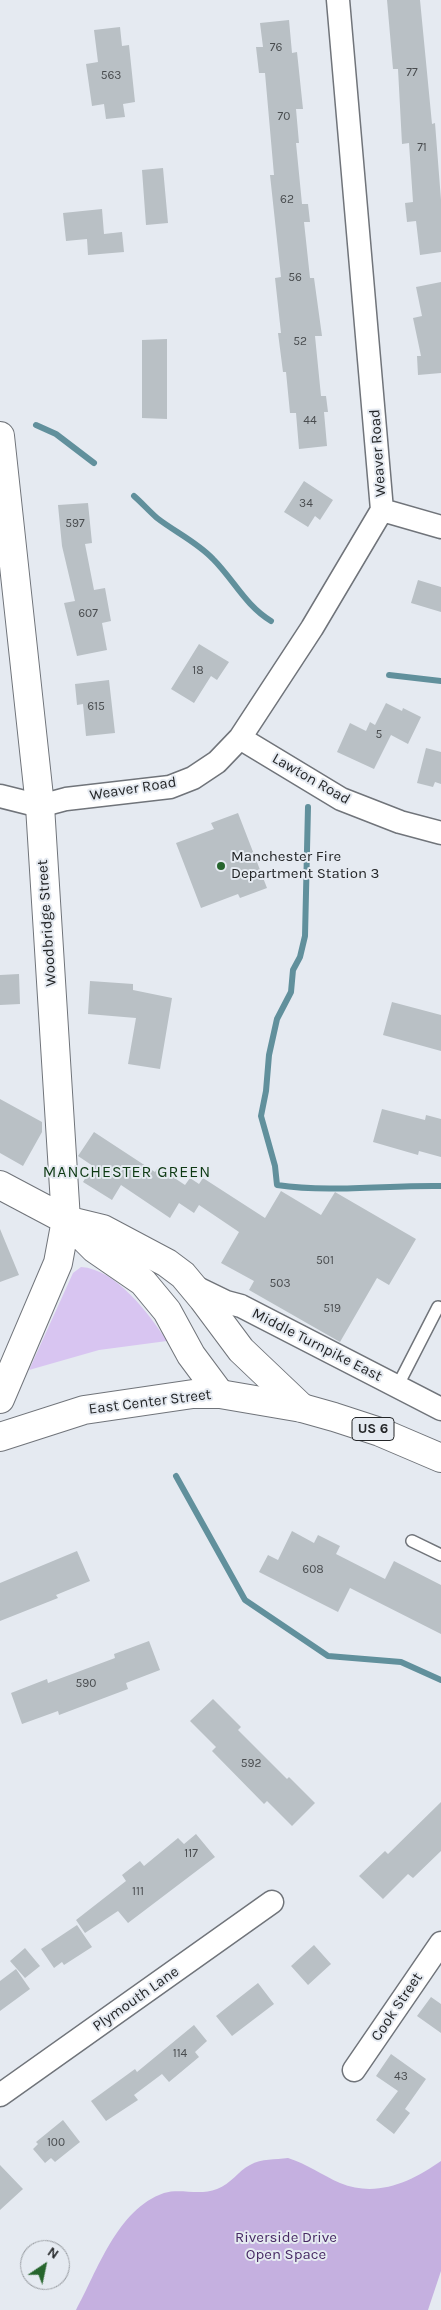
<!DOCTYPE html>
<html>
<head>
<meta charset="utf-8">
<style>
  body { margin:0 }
  #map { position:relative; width:441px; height:2310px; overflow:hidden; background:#e5eaf1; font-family:Karla,sans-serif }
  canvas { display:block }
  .north { position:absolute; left:20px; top:2240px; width:50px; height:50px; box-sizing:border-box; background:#e5eaf1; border:1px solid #989ca1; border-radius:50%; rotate:34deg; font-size:14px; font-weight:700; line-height:20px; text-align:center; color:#242628 }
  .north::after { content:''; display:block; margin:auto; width:18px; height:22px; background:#26652d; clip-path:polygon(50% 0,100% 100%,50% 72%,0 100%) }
</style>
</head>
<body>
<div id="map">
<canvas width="441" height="2310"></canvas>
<div class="north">N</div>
</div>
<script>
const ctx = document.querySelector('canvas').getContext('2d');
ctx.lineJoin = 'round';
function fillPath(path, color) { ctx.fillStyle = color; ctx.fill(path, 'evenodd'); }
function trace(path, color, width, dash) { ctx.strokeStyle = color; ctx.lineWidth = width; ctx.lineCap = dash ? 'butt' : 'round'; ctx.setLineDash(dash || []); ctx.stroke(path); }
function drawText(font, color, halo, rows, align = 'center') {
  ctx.font = font + ' Karla,sans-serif'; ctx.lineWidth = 4; ctx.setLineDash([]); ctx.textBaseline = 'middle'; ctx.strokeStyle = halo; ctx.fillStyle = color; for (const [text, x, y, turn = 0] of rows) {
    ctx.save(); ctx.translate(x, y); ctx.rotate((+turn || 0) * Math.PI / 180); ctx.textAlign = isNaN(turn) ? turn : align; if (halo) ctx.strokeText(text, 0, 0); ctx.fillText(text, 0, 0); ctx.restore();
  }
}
fillPath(new Path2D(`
  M81 1267C116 1269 149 1314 167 1341L99 1350 29 1370 73 1273Z`), '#d8c5f1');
fillPath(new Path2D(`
  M288 2158C307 2164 322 2175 340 2183 377 2198 411 2182 441 2161V2271L428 2310H76C97 2272 117 2209 164 2193 181 2188 199 2196 217 2189 231 2184 238 2171 250 2165 262 2158 275 2160 288 2158Z`), '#c5b0e0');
trace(new Path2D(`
  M36 425 56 434 94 463
  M134 496C142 503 149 511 157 518 175 532 197 542 213 559 234 580 245 605 271 621
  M389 675 441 681
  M308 807 305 936 300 957 293 970 291 992 277 1019 269 1055 266 1091 261 1116 275 1166 277 1185C331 1193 387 1185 441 1186
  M176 1476 245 1600 328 1656 401 1662 441 1680`), '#61909c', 6);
fillPath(new Path2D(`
  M387 0H420L432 124 435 123 441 200V252L420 255 416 221 407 222 405 203 413 202 409 143 402 144 398 69H393Z
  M289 20 292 53 297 52 303 109H296L299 143H296L302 204H308L310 222H304L310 278H314L322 336H315L321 396H326L328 412H324L327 446 299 449 296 413H290L286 372H283L278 333H281L275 278 281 277 270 175H274L265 73H259L256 47H263L260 23Z
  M120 27 122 46 129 45 135 102 123 104 125 117 106 119 104 104 92 106 86 64 98 62 94 30Z
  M163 168 168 223 146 225 142 170Z
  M102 209 104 234 122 232 124 252 88 255 87 239 66 241 63 213Z
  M441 282V373L418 375 417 356H421L413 318 422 316 416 287Z
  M167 339V419L142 418V340Z
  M304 481 333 500 320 520 315 516 308 527 284 512Z
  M88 503 92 543 85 544 94 590 105 588 111 621 102 623 107 650 77 656 64 603 75 601 62 546 58 505Z
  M418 580 441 587V612L411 603Z
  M199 644 229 662 217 680 211 676 194 703 171 689Z
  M109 680 115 733 86 736 83 704 77 705 75 684Z
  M386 703 402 711 403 708 421 717 408 744 391 735 374 769 337 752 350 723 366 731 370 722 375 725Z
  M426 748 441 752V784L435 782 433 787 417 783Z
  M238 813 267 888 240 898 238 894 201 908 176 843 214 829 211 823Z
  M19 974 20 1004 0 1005V975Z
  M90 981 133 984V990L172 998 160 1069 128 1064 136 1018 88 1014Z
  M392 1002 441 1015V1051L383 1035Z
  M0 1099 42 1122V1132L23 1166 0 1153Z
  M382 1109 425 1120 426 1115 441 1119V1157L419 1151 418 1155 373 1142Z
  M94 1132 155 1172 158 1167 185 1185 190 1178 199 1184 203 1178 265 1218 281 1191 321 1215 335 1192 416 1239 389 1285 377 1278 340 1342 249 1290 254 1281 221 1263 239 1232 199 1205 194 1213 179 1203 170 1218 121 1185 112 1200 83 1182 93 1166 78 1156Z
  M0 1229 19 1275 0 1282Z
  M292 1531 314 1543 318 1535 340 1546 336 1554 385 1579 394 1561 441 1585V1634L350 1588 338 1612 259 1572 268 1555 278 1560Z
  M77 1551 90 1581 56 1595 58 1598 0 1621V1583Z
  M149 1641 160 1670 126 1683 128 1689 59 1715 58 1711 22 1724 11 1693 47 1679 48 1683 115 1658 114 1654Z
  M213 1699 241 1727 238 1730 287 1779 289 1777 315 1803 292 1826 267 1801 264 1804 212 1751 216 1747 190 1721Z
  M441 1802V1851L413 1878 408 1874 383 1899 359 1876 385 1851 388 1854Z
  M196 1834 215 1857 128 1923 118 1911 85 1933 76 1920 126 1881 122 1875 140 1861 144 1866 178 1838 184 1844Z
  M77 1925 92 1947 64 1965 62 1962 54 1968 41 1949Z
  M314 1945 331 1964 308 1985 291 1966Z
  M25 1948 40 1966 25 1978 10 1961Z
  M16 1969 30 1989 0 2011V1981Z
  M258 1983 274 2004 232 2036 216 2016Z
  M431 1997 441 2004V2033L417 2016Z
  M194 2025 207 2041 195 2052 199 2057 169 2082 162 2074 134 2095 138 2100 106 2121 91 2101 135 2069 137 2072Z
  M391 2054 426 2079 405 2109 410 2113 394 2134 376 2120 398 2091 376 2076Z
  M63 2120 80 2142 55 2162 51 2158 45 2163 33 2149 38 2144 36 2142Z
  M0 2165 23 2189 0 2210Z`), '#b9c0c5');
const lane = new Path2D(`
  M398 1385 438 1307 441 1308
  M412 1541 441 1555`);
const street = new Path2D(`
  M382 510 441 527
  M240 738 341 799 400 822 441 833
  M0 796 40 806 66 799 170 787 193 778 217 762 240 738 312 628 382 510 338 0
  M193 1286 226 1302 241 1306 441 1409
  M354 2070 441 1943
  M0 2095 272 1902`);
const secondary = new Path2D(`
  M0 436 40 806 66 1220 58 1263 0 1399
  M0 1185 66 1220 103 1229 167 1263 183 1275 203 1299 241 1350 302 1408
  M66 1220 95 1249 143 1282 167 1311 191 1355 220 1394`);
const primary = new Path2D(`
  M0 1437 84 1410 193 1394H220L302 1408 334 1417 380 1432 441 1458`);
trace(lane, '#70747a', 14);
trace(street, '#70747a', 25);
trace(secondary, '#70747a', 30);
trace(primary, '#70747a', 30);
trace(lane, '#fff', 11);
trace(street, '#fff', 22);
trace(secondary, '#fff', 28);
trace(primary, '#fff', 28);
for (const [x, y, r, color] of [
  [221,866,5,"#26652d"]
]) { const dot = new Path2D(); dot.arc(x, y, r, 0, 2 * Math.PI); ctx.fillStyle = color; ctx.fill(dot); trace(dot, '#e5eaf1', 2); }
drawText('12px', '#494c4f', null, [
  ["76",276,48],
  ["77",412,73],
  ["563",111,76],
  ["70",284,117],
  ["71",422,148],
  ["62",287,200],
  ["56",295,278],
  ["52",300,342],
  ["44",310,421],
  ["34",306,504],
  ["597",75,524],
  ["607",88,614],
  ["18",198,671],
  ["615",96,707],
  ["5",379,735],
  ["501",325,1261],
  ["503",280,1284],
  ["519",332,1309],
  ["608",313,1570],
  ["590",86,1684],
  ["592",251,1764],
  ["117",191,1854],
  ["111",138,1892],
  ["114",180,2054],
  ["43",401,2077],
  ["100",56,2143]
]);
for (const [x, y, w] of [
  [373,1429,42]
]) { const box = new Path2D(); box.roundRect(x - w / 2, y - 11.5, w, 23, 4); ctx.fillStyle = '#e5eaf1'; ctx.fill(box); trace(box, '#242628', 1); }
drawText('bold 14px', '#242628', null, [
  ["US 6",373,1429]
]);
drawText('15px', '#242628', '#e5eaf1', [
  ["Weaver Road",378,453,-94],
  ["Lawton Road",311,779,30],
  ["Weaver Road",133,789,-9],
  ["Woodbridge Street",47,923,-94],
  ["Middle Turnpike East",317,1345,27],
  ["East Center Street",150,1402,-7],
  ["Plymouth Lane",136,1999,-35],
  ["Cook Street",397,2007,-56]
]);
drawText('15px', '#242628', '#e5eaf1', [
  ["Manchester Fire",231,857],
  ["Department Station 3",231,874]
], 'left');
drawText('15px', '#482a65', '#e5eaf1', [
  ["Riverside Drive",286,2238],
  ["Open Space",286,2255]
]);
ctx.letterSpacing = '1px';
drawText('16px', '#0d3913', '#e5eaf1', [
  ["MANCHESTER GREEN",127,1172]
]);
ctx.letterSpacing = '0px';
</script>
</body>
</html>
